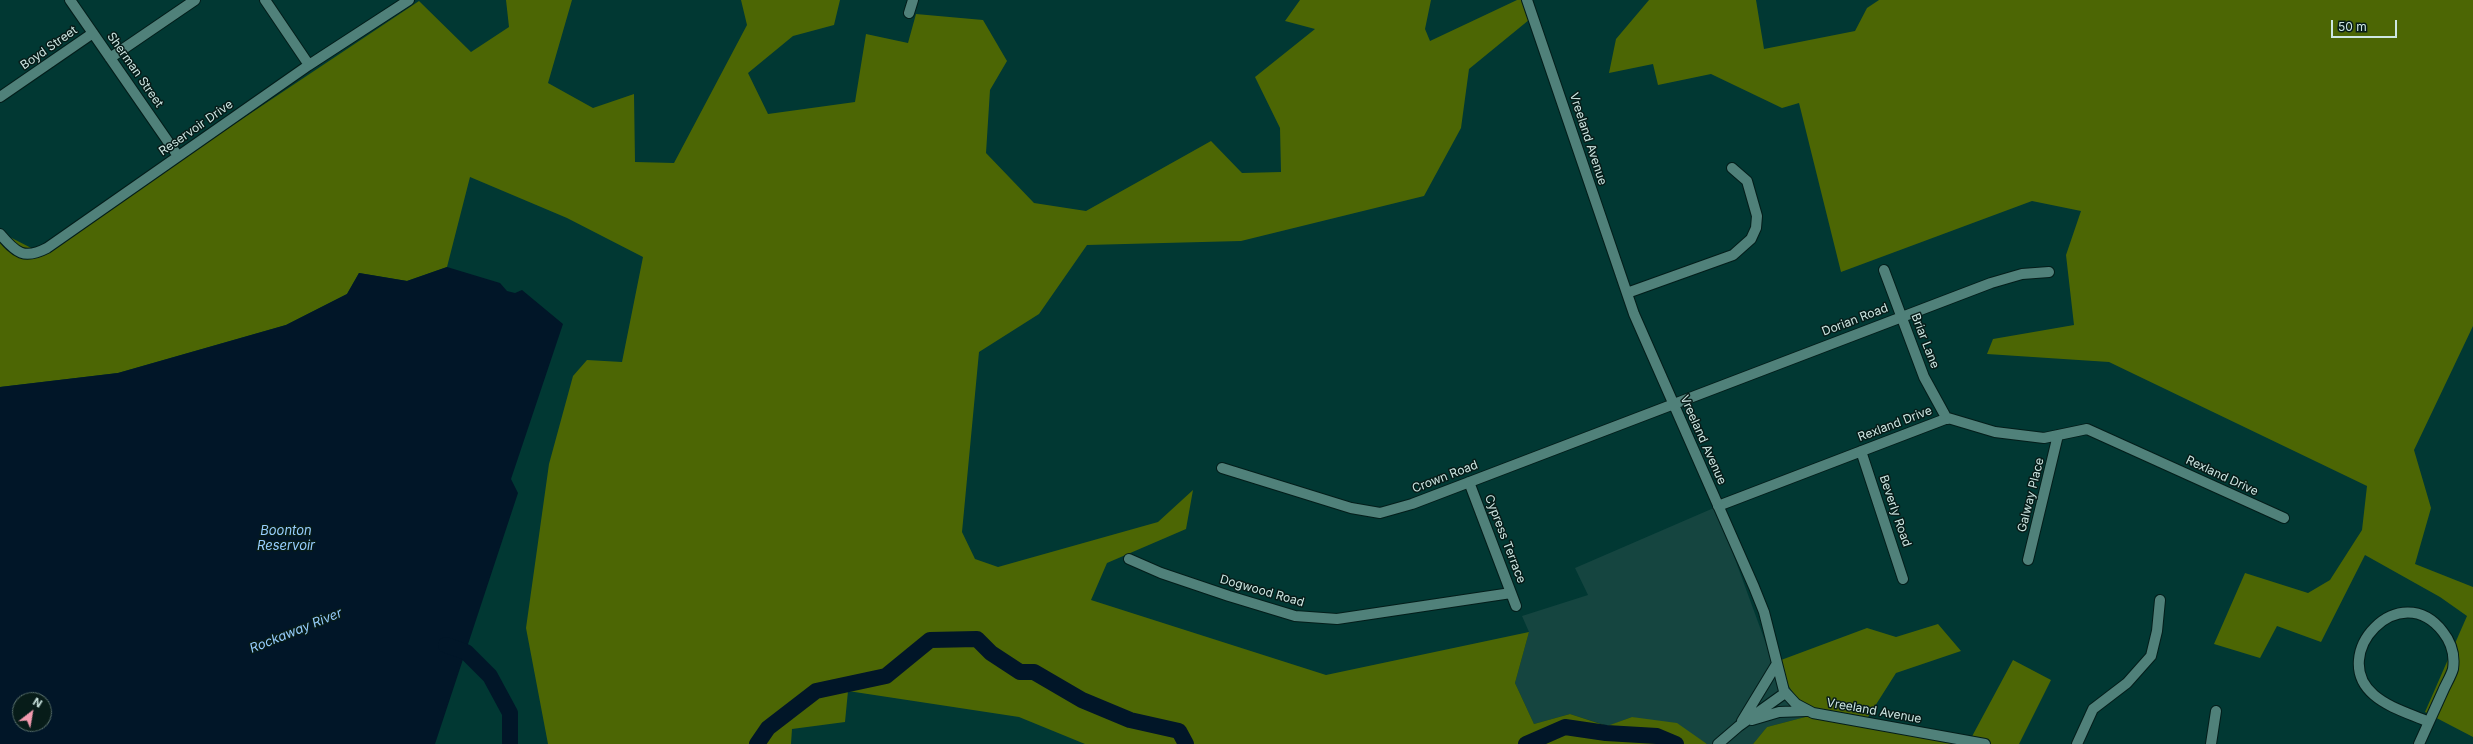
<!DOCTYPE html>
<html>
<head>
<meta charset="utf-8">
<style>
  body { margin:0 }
  #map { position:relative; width:2473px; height:744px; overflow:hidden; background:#013833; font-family:Inter,sans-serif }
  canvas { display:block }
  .north { position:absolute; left:12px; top:692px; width:40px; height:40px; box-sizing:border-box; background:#071c19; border:1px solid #566d69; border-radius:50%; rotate:31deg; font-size:11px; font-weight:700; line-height:16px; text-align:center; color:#cde6e2 }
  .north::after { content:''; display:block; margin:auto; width:14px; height:18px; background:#f29aae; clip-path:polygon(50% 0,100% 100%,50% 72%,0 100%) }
  .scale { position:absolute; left:2331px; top:20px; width:66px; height:18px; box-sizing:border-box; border:2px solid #cde6e2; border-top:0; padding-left:5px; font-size:12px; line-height:14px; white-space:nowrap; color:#cde6e2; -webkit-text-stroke:3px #071c19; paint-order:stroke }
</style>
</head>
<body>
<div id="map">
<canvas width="2473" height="744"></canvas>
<div class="north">N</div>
<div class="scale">50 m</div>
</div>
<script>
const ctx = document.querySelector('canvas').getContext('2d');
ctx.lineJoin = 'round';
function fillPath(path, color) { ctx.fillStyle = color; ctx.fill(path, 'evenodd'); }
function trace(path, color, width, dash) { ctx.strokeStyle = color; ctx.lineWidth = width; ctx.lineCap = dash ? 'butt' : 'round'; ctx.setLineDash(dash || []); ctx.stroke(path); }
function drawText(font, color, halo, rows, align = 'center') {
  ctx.font = font + ' Inter,sans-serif'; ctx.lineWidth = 3; ctx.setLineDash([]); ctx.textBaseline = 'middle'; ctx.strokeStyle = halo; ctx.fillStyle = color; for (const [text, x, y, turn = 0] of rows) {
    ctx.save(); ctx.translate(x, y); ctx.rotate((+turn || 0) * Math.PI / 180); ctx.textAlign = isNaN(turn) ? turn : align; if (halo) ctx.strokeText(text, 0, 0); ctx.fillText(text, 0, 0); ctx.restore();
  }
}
fillPath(new Path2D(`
  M1716 507 1773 663 1809 716 1767 727 1753 744H1707L1692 735 1632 717 1608 726 1570 714 1534 724 1515 683 1529 632 1522 616 1588 595 1575 568Z`), '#154540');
fillPath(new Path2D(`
  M506 0H572L548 83 593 108 634 94 635 162 674 163 747 25 741 0H840L834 25 793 36 748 73 768 114 855 102 866 34 908 43 916 14 983 20 1007 61 990 90 986 153 1034 203 1086 211 1211 141 1242 173 1281 172 1280 128 1255 77 1315 29 1285 21 1300 0H1431L1425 29 1430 41 1517 0H1530L1535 15 1469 69 1461 128 1424 196 1241 241 1087 245 1039 314 979 352 962 532 975 559 998 567 1158 522 1193 490 1186 529 1107 563 1091 600 1326 675 1529 632 1515 683 1534 724 1570 714 1607 726 1632 717 1677 723 1707 744H1085L1019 717 848 691 845 722 792 729 791 744H548L526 628 549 464 573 376 587 360 622 362 643 257 567 218 470 177 447 267 407 281 359 273 347 294 286 325 118 373 0 387V232L41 253 419 1 471 52 509 27Z
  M1649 0H1756L1764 49 1855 31 1867 8 1879 0H2473V326L2414 450 2431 508 2415 564 2473 587V737L2425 712 2467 616 2440 597 2365 555 2321 642 2277 626 2260 658 2214 644 2245 573 2308 593 2330 580 2362 530 2367 486 2109 362 1987 354 1993 339 2074 325 2066 255 2081 211 2032 201 1841 272 1799 103 1782 108 1711 74 1658 85 1653 64 1609 73 1616 39Z
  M1938 624 1961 651 1896 673 1863 725 1969 742 2013 660 2051 680 2019 744H1753L1767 727 1809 716 1773 663 1867 628 1896 637Z`), '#4c6604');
fillPath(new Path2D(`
  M447 267 500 283 507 291 515 293 522 290 563 324 511 479 518 493 435 744H0V387L118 373 286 325 347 294 359 273 407 281ZM20 700H44V724H20Z`), '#011628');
trace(new Path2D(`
  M446 645 466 652 490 676 510 713V744
  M757 744 768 728 816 691 886 676 930 640 977 639 991 653 1020 672H1034L1082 700 1130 720 1179 731 1186 744
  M1526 744 1565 727 1606 733 1657 736 1676 744`), '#011628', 16);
const minor = new Path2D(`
  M70 0 178 156
  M265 0 309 65
  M1527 0 1634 314 1754 587 1764 612 1784 691 1796 704 1813 713 1985 744
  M909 13 913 0
  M110 58 195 0
  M0 97 93 33
  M0 234C16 253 24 260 47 248L309 65 409 0
  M1884 270 1924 377 1947 419
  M1627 293 1733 255 1751 239 1756 228 1757 216 1747 181 1732 168
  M1861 451 1903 579
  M1222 468 1351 508 1380 513 1412 504 1991 283 2022 274 2049 272
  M1469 482 1516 606
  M1718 506 1948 418 1995 432 2044 438 2087 429 2284 518
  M1129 559 1161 573 1229 596 1295 616 1337 619 1511 593
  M2028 560 2058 435
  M1752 720 1779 712 1806 711
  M1742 721 1776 665
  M1718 744 1739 726 1785 693
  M2077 744 2093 709 2127 683 2151 656 2157 631 2160 600
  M2211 744 2216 711
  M2419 744C2427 726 2435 709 2443 691 2446 684 2451 676 2453 669 2455 655 2451 642 2443 632 2400 576 2327 655 2374 695 2389 708 2411 714 2429 722`);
trace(minor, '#031d1a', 12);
trace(minor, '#50817a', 10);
drawText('12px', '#cde6e2', '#071c19', [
  ["Boyd Street",49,48,-35],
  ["Sherman Street",135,70,55],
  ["Reservoir Drive",196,128,-35],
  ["Vreeland Avenue",1588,139,72],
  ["Dorian Road",1855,320,-21],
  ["Briar Lane",1925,341,69],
  ["Rexland Drive",1895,424,-21],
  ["Vreeland Avenue",1703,440,66],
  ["Rexland Drive",2222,476,25],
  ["Crown Road",1445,477,-21],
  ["Galway Place",2031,495,-76],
  ["Beverly Road",1895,511,71],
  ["Cypress Terrace",1505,539,69],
  ["Dogwood Road",1262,591,16],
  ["Vreeland Avenue",1874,711,10]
]);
drawText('italic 13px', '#97cefe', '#071c19', [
  ["Boonton",286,531],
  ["Reservoir",286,546],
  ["Rockaway River",296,631,-22]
]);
</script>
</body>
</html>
